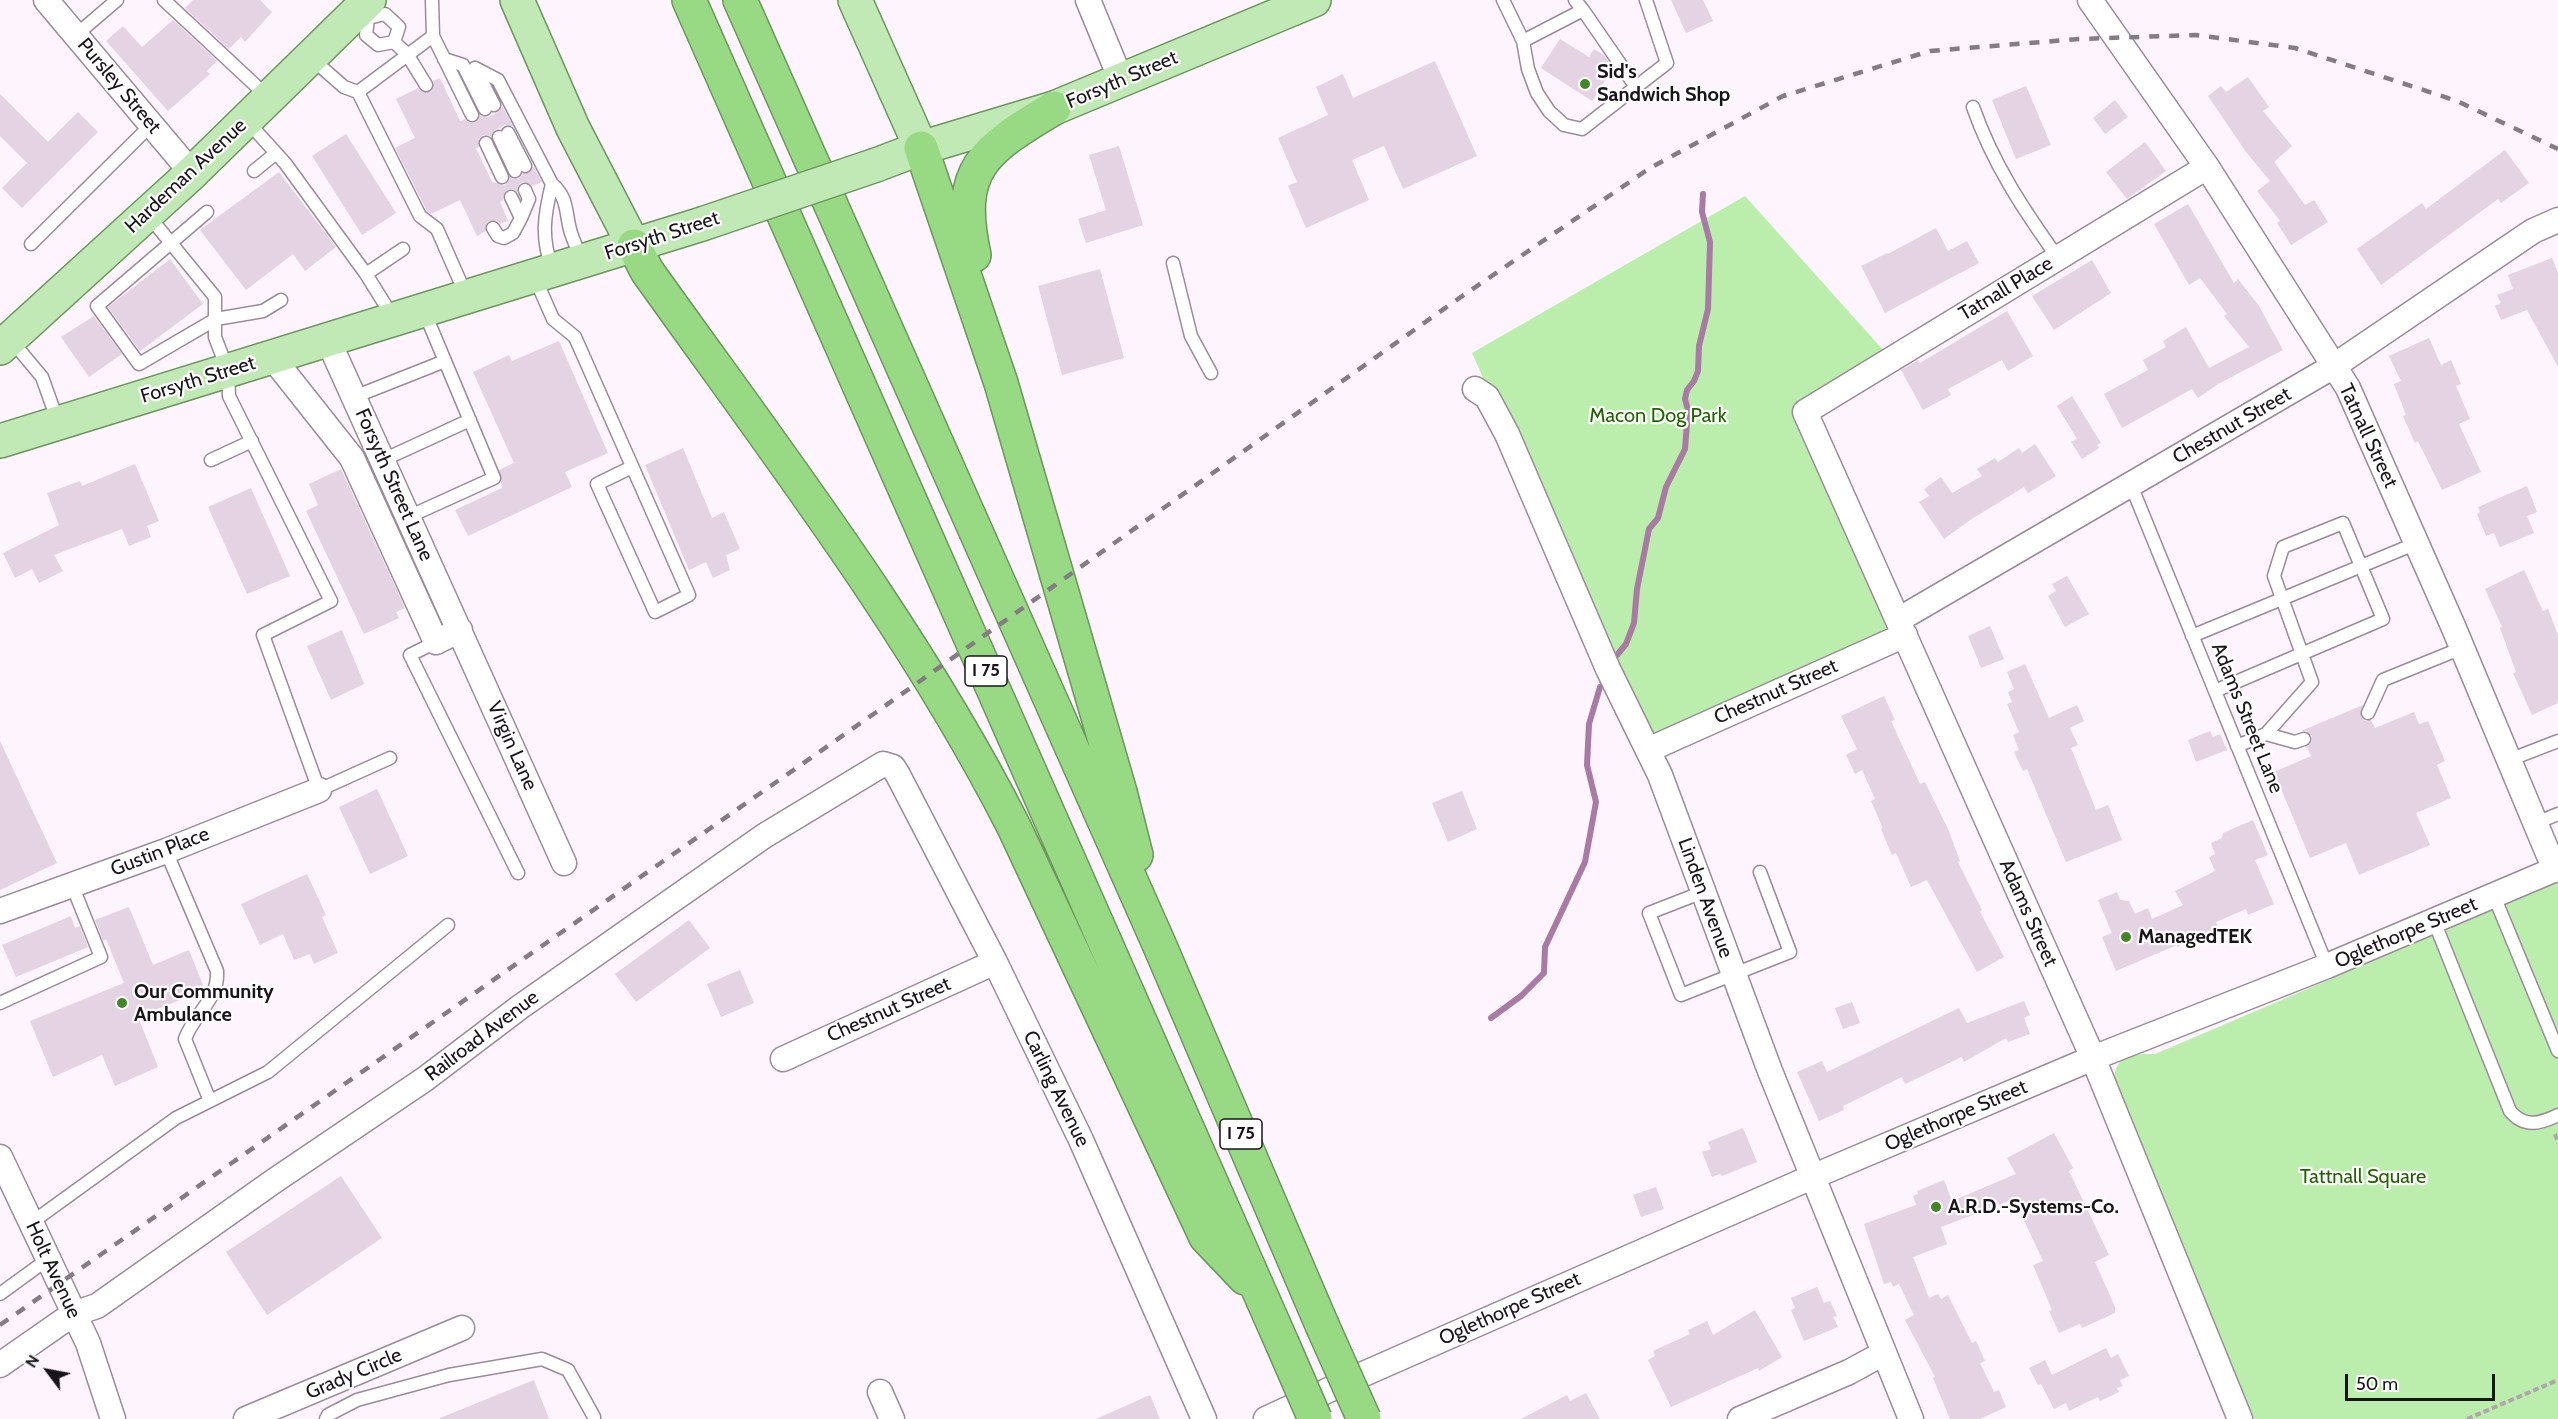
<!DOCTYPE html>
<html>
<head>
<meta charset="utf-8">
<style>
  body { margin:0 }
  #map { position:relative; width:2558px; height:1419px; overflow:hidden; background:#fef4fd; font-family:Cabin,sans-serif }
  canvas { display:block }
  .north { position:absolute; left:18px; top:1341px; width:60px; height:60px; -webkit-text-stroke:4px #fff; paint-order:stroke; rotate:302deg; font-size:16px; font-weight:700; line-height:24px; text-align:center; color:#191419 }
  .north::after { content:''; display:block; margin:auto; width:21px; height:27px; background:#191419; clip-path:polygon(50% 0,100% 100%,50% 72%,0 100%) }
  .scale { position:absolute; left:2345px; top:1374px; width:150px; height:27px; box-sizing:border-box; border:3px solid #191419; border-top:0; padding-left:8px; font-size:18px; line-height:21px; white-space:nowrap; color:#191419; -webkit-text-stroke:4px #fff; paint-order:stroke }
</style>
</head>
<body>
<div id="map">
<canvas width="2558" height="1419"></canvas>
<div class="north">N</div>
<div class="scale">50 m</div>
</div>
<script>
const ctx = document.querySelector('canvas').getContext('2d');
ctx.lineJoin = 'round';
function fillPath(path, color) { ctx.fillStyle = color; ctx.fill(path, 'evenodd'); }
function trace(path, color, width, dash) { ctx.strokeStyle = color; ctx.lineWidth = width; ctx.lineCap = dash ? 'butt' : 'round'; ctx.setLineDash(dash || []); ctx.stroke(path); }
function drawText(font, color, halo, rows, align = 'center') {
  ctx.font = font + ' Cabin,sans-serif'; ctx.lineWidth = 4.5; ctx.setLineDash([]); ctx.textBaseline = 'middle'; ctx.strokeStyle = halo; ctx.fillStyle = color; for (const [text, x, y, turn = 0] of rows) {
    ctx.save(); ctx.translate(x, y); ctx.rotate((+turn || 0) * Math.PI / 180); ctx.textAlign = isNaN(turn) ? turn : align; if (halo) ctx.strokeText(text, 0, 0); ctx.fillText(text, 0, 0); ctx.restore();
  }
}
fillPath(new Path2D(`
  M1745 196 1893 361 1804 413 1905 634 1648 748 1472 353Z
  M2558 882V1419H2254L2116 1094C2109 1061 2123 1053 2155 1054Z`), '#bbeeac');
trace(new Path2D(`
  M1617 655 1626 644 1634 623 1637 589 1649 529 1658 518 1666 487 1685 449 1688 410 1685 399 1687 390 1694 381 1698 371 1699 346 1708 309 1710 242 1702 212 1703 194
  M1491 1018 1521 996 1544 973 1545 947 1585 862 1596 802 1587 765 1589 724 1600 687`), '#a87aa4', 6);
fillPath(new Path2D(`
  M193 0H260L272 12 245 42 241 37 229 49 185 8Z
  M1671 0H1703L1713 21 1686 33Z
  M173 20 217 61 207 71 210 74 168 111 106 41 123 26 142 47Z
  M1560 39 1589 57 1594 49 1605 56 1613 68 1592 101 1541 68Z
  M1435 61 1477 156 1403 189 1384 146 1352 160 1369 200 1306 228 1288 186 1297 182 1278 138 1328 115 1316 87 1343 74 1353 98Z
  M2248 77 2269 107 2263 111 2292 146 2274 162 2305 205 2314 200 2328 222 2291 245 2277 223 2280 221 2257 191 2270 181 2246 152 2208 96 2221 86 2226 92Z
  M440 78 460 121 465 119 468 122 475 123 480 116 488 117 498 112 502 106 513 126 505 125 495 130 491 136 483 135 479 139V147L476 148 492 182 505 185 510 178 518 179 523 174 529 173 533 166 542 182 532 186 529 183 522 182 518 186 517 192 512 189 507 190 503 196V200L500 202 508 221 500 224 496 221H489L486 225V231L477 236 460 200 431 214 427 211 395 148 415 138 396 99 418 88 423 92H430L433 88V81Z
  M2026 86 2051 145 2016 159 1992 100Z
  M0 94 48 142 78 112 98 132 22 208 2 188 27 163 0 136Z
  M2115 100 2128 117 2105 134 2093 118Z
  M346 134 396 213 362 235 312 156Z
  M2145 142 2166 171 2127 199 2106 172Z
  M1119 146 1143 225 1086 243 1078 219 1106 210 1089 155Z
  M2505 150 2529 183 2501 203 2498 199 2381 285 2357 249 2422 203 2426 209Z
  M279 172 336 247 305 271 293 254 246 290 200 230Z
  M2188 204 2234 283 2238 279 2259 306 2283 350 2218 384 2198 398 2192 389 2122 428 2104 394 2148 370 2143 360 2166 347 2163 341 2186 327 2209 368 2249 347 2224 316 2227 314 2200 278 2189 285 2154 224Z
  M1936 228 1948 251 1967 241 1979 263 1885 313 1861 266 1887 253 1888 254Z
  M2552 258 2558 273V367L2527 310 2501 320 2495 306 2501 303 2497 295 2513 289 2508 275Z
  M170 259 203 304 140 351 108 307Z
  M2092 260 2111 293 2054 330 2032 296Z
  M1100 269 1124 358 1062 375 1038 286Z
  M2007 311 2033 356 2008 371 2002 360 1948 389 1951 395 1923 410 1901 370 1918 360 1920 363Z
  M94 316 122 354 89 377 61 337Z
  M2429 338 2441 365 2451 360 2461 384 2456 386 2470 419 2459 424 2481 472 2442 490 2418 441 2415 443 2403 416 2406 415 2394 384 2401 381 2389 356Z
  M559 341 608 453 565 472 572 487 468 536 455 510 502 488 499 470 514 463 473 372 509 355 512 361Z
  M2072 396 2101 443 2097 445 2099 448 2082 459 2071 442 2077 439 2057 406Z
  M2035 444 2056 476 2028 493 2024 487 1970 520 1944 539 1919 502 1929 496 1924 489 1941 477 1952 493 1982 476 1977 469 1995 458 1998 462 2019 448 2022 453Z
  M683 448 712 518 724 512 740 549 726 555 730 570 713 578 706 562 689 570 645 465Z
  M135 464 159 521 147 526 151 537 129 546 122 529 54 555 63 571 39 583 32 569 15 578 3 553 59 525 47 493 80 481 82 486Z
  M341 469 405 608 396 612 399 618 364 634 306 511 318 505 309 484Z
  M2527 486 2537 512 2527 516 2534 533 2500 547 2494 533 2486 536 2477 514 2480 512 2478 507Z
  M251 488 290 576 247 594 208 507Z
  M2524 570 2543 611 2548 609 2558 635V703L2532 715 2513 673 2516 672 2500 628 2502 627 2485 589Z
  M2067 576 2089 614 2065 627 2048 596 2056 591 2052 584Z
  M1990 626 2004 659 1981 668 1968 636Z
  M342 630 364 684 331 700 307 646Z
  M2025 664 2049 718 2077 705 2084 721 2070 728 2078 745 2071 748 2096 810 2108 805 2122 840 2066 862 2027 769 2023 771 2014 752 2019 750 2013 735 2019 732 2007 704 2012 702 2008 692 2014 689 2007 672Z
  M1884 696 1895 720 1891 721 1920 784 1925 782 1948 829 1960 861 1958 862 1982 910 1980 912 2004 957 1977 972 1927 880 1911 887 1896 853 1892 855 1881 829 1883 828 1871 801 1875 799 1862 770 1855 774 1846 755 1857 749 1841 716Z
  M2363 705 2361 717 2365 721 2371 720 2375 728 2414 712 2419 724 2428 721 2445 761 2437 765 2451 798 2416 813 2430 845 2359 875 2346 843 2310 858 2274 772 2311 756 2307 747 2312 741V736L2306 731H2301Z
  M2210 731 2213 737 2220 734 2227 750 2196 762 2188 740Z
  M0 741 57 863 0 890Z
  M377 789 408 856 370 874 339 807Z
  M1462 791 1477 829 1448 842 1432 803Z
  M2253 820 2268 855 2255 860 2274 904 2248 915 2246 909 2216 922 2219 929 2194 941 2193 939 2177 947V945L2116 971 2102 937 2112 933 2098 900 2117 892 2120 900 2129 901 2135 914 2148 908 2152 919 2183 905 2175 891 2215 871 2209 857 2215 854 2211 843 2222 838 2223 833Z
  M307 874 326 915 322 917 338 953 314 964 310 954 294 960 283 934 260 945 241 904Z
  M129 907 153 965 189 950 205 990 138 1017 158 1067 115 1086 102 1055 53 1077 30 1021 124 983 106 939 103 941 95 920Z
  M71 916 75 928 80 926 88 947 16 977 2 945Z
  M689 920 710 948 636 1002 615 974Z
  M740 970 754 1003 721 1017 707 984Z
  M2024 1001 2030 1015 2024 1018 2030 1034 2008 1042 2006 1038 1964 1062 1962 1057 1905 1084 1902 1077 1843 1106 1844 1110 1819 1121 1797 1072 1822 1061 1827 1072 1959 1008 1967 1023Z
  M1852 1002 1860 1023 1843 1029 1835 1008Z
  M1743 1128 1757 1162 1722 1176 1720 1174 1712 1177 1702 1152 1711 1149 1708 1142Z
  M2054 1133 2073 1168 2069 1171 2109 1255 2095 1262 2115 1307V1313L2082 1328 2080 1324 2059 1333 2049 1311 2052 1310 2033 1265 2043 1261 2014 1199 1941 1227 1947 1244 1913 1257 1929 1298 1938 1294 1941 1299 1948 1295 1972 1343 1976 1341 1985 1361 1980 1363 1994 1392 1999 1390 2006 1407 1980 1419H1950L1933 1378 1935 1377 1905 1320 1914 1315 1899 1284 1893 1287 1891 1282 1884 1284 1864 1224 1916 1205 1913 1196 1918 1194 1917 1191 1944 1180 1952 1201 2016 1174 2007 1158Z
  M341 1176 382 1238 267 1315 226 1252Z
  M1656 1187 1664 1209 1641 1217 1633 1195Z
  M1817 1287 1824 1303 1830 1301 1837 1316 1833 1317 1838 1327 1804 1341 1791 1310 1795 1308 1791 1298Z
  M1755 1310 1782 1357 1759 1371 1758 1368 1671 1407 1648 1360 1655 1356 1653 1351 1690 1334 1688 1330 1707 1321 1713 1335Z
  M2106 1348 2111 1358 2118 1354 2129 1376 2120 1380 2123 1386 2117 1388 2119 1392 2100 1401 2098 1397 2069 1411 2066 1403 2054 1409 2041 1384 2038 1385 2029 1368 2045 1360 2052 1375Z
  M534 1380 549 1419H440V1418Z
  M1586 1393 1600 1419H1521L1567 1395 1570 1401Z
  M1150 1395 1160 1419H1096Z`), '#e4d3e2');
const service = new Path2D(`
  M164 0 268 97
  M432 0 433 36 472 115
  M1503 0 1523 41 1528 69 1537 93 1549 111 1564 125 1582 129 1636 87
  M1583 10 1636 87 1667 63 1646 0
  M361 13 368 18 366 35 378 45 394 42 407 54 426 85
  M368 18 385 14 399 27 394 42
  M76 35 117 0
  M1523 41 1583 10 1575 0
  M311 58 344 87 358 92 420 216 437 229 466 295
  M444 59 463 65 485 109
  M475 68 498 80 552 184C569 198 565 214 571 233 574 242 578 251 582 260
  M475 68 494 105
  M358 92 433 36
  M1973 107C1993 164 2023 209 2058 258
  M247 121 285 163 366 274 394 319
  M508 133 525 166
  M499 137 515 171
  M486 143 502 177
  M254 171 276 153
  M207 212 97 306 139 364 216 319 263 311 281 300
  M148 215 215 297V337L228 371 229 396 331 601 263 635 319 790 390 758
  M521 218 529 199 525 190
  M493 228 498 236 504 238 513 233 521 218 511 197
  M31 244 152 124
  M1173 263 1191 336 1211 373
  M552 268C541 237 544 216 552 184
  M366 274 403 249
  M535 278 553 319 575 337 689 595 655 612 597 484 632 467
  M11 340 42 377 58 422
  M354 397 445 361
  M211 460 252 441
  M383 460 470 420
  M2131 485 2327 966
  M408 517 494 478 424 311
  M2192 636 2417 543
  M436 642 410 655 518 873
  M2215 691 2383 619 2343 523 2283 547 2274 576 2312 682 2266 734 2237 746
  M2368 713 2383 680 2462 648
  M2266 734 2295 742 2304 739
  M2509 760 2558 741
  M2536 823 2558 814
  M166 851 217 971C219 1000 194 1013 185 1039L210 1101
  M1703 892 1649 913 1681 995 1790 952 1760 872
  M2494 896 2558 1051
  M2434 921 2510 1111C2524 1128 2540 1124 2558 1115
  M0 1003 101 957 72 885
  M31 1223 176 1118 268 1072 448 925
  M0 1294 48 1259
  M326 1419 328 1415 357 1400 449 1375 542 1359 568 1370 594 1417`);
const minor = new Path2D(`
  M46 0 192 173
  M1088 0 1121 80
  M2090 0 2207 167 2348 388 2453 626 2555 870
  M2207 167 1805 412 2093 1058 2240 1419
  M328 340 564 863
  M272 357 352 458 436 642 460 630
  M1475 389 1487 397 1507 434 1608 669 1660 775 1770 1071 1911 1419
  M1898 620 2334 366 2533 231 2558 220
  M1648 750 1905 635
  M0 911 166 851 319 790
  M783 1059 995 962
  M0 1157 88 1343 113 1419
  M0 1365 73 1314 97 1306 274 1181 425 1079 520 1007 764 836 883 764 893 767 898 775 995 962 1081 1140 1204 1419
  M880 1392 892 1419
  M246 1419 462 1328
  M1266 1419 1359 1376 1812 1177 2093 1058 2327 966 2558 868
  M1740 1419 1849 1372 1884 1353`);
const primary = new Path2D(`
  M517 0 573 128 634 246
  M855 0 921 148
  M876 165 921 148 1054 108 1314 0
  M0 348 192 173 369 0
  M0 441 702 224`);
const motorway = new Path2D(`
  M689 0 1282 1343
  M740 0 1159 944 1322 1325
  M921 148 1001 383 1120 792 1136 855
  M634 246 647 271C776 452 913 629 1014 827L1206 1237 1245 1278
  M974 255C955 168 984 150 1054 108`);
trace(service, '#9a8b98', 15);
trace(minor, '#9a8b98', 27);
trace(primary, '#6c955f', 36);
trace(motorway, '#6c955f', 36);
trace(new Path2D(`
  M2555 1134 2558 1143
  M2467 1419 2558 1380`), '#aea5ad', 4, [6, 3]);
trace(service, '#fff', 12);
trace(minor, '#fff', 24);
trace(primary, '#c1e9b5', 33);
trace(motorway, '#98da84', 33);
trace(new Path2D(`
  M0 1325 875 713 1455 301 1650 168 1783 96 1930 51 2079 39 2196 35 2295 48 2457 101 2558 149`), '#837c83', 4.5, [10, 10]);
const primaryBridge = new Path2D(`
  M702 224 876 165`);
const motorwayBridge = new Path2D(`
  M1322 1325 1364 1419
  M1282 1343 1315 1419`);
trace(primaryBridge, '#6c955f', 36, []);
trace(motorwayBridge, '#6c955f', 36, []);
trace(primaryBridge, '#c1e9b5', 33);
trace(motorwayBridge, '#98da84', 33);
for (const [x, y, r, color] of [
  [1585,84,6,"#428629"],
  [2126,937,6,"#428629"],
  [122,1003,6,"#428629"],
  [1936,1207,6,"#428629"]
]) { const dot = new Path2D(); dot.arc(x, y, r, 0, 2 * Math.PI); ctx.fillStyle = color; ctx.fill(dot); trace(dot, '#fff', 2); }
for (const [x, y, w] of [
  [986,671,42],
  [1241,1134,42]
]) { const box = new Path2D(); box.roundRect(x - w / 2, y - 15, w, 30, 4.5); ctx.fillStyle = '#fff'; ctx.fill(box); trace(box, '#191419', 1.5); }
drawText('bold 18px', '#191419', null, [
  ["I 75",986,671],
  ["I 75",1241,1134]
]);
drawText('bold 20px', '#191419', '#fff', [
  ["Sid's",1597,72],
  ["Sandwich Shop",1597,95],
  ["ManagedTEK",2138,937],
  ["Our Community",134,992],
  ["Ambulance",134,1015],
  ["A.R.D.-Systems-Co.",1948,1207]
], 'left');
drawText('20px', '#191419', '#fff', [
  ["Forsyth Street",1122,80,-23],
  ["Pursley Street",119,86,50],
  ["Hardeman Avenue",186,176,-43],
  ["Forsyth Street",662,236,-18],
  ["Tatnall Place",2006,289,-31],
  ["Forsyth Street",198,380,-17],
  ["Chestnut Street",2232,426,-30],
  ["Tatnall Street",2368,436,65],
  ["Forsyth Street Lane",394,485,66],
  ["Chestnut Street",1776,692,-24],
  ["Adams Street Lane",2247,718,68],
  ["Virgin Lane",512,746,66],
  ["Gustin Place",160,852,-21],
  ["Linden Avenue",1705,898,70],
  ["Adams Street",2028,913,66],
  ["Oglethorpe Street",2406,933,-23],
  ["Chestnut Street",889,1010,-24],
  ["Railroad Avenue",482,1036,-37],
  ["Carling Avenue",1056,1089,64],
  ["Oglethorpe Street",1956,1116,-23],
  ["Holt Avenue",53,1270,65],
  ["Oglethorpe Street",1510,1309,-24],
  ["Grady Circle",354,1374,-23]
]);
drawText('20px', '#226200', '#fff', [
  ["Macon Dog Park",1658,416],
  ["Tattnall Square",2363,1177]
]);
</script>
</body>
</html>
